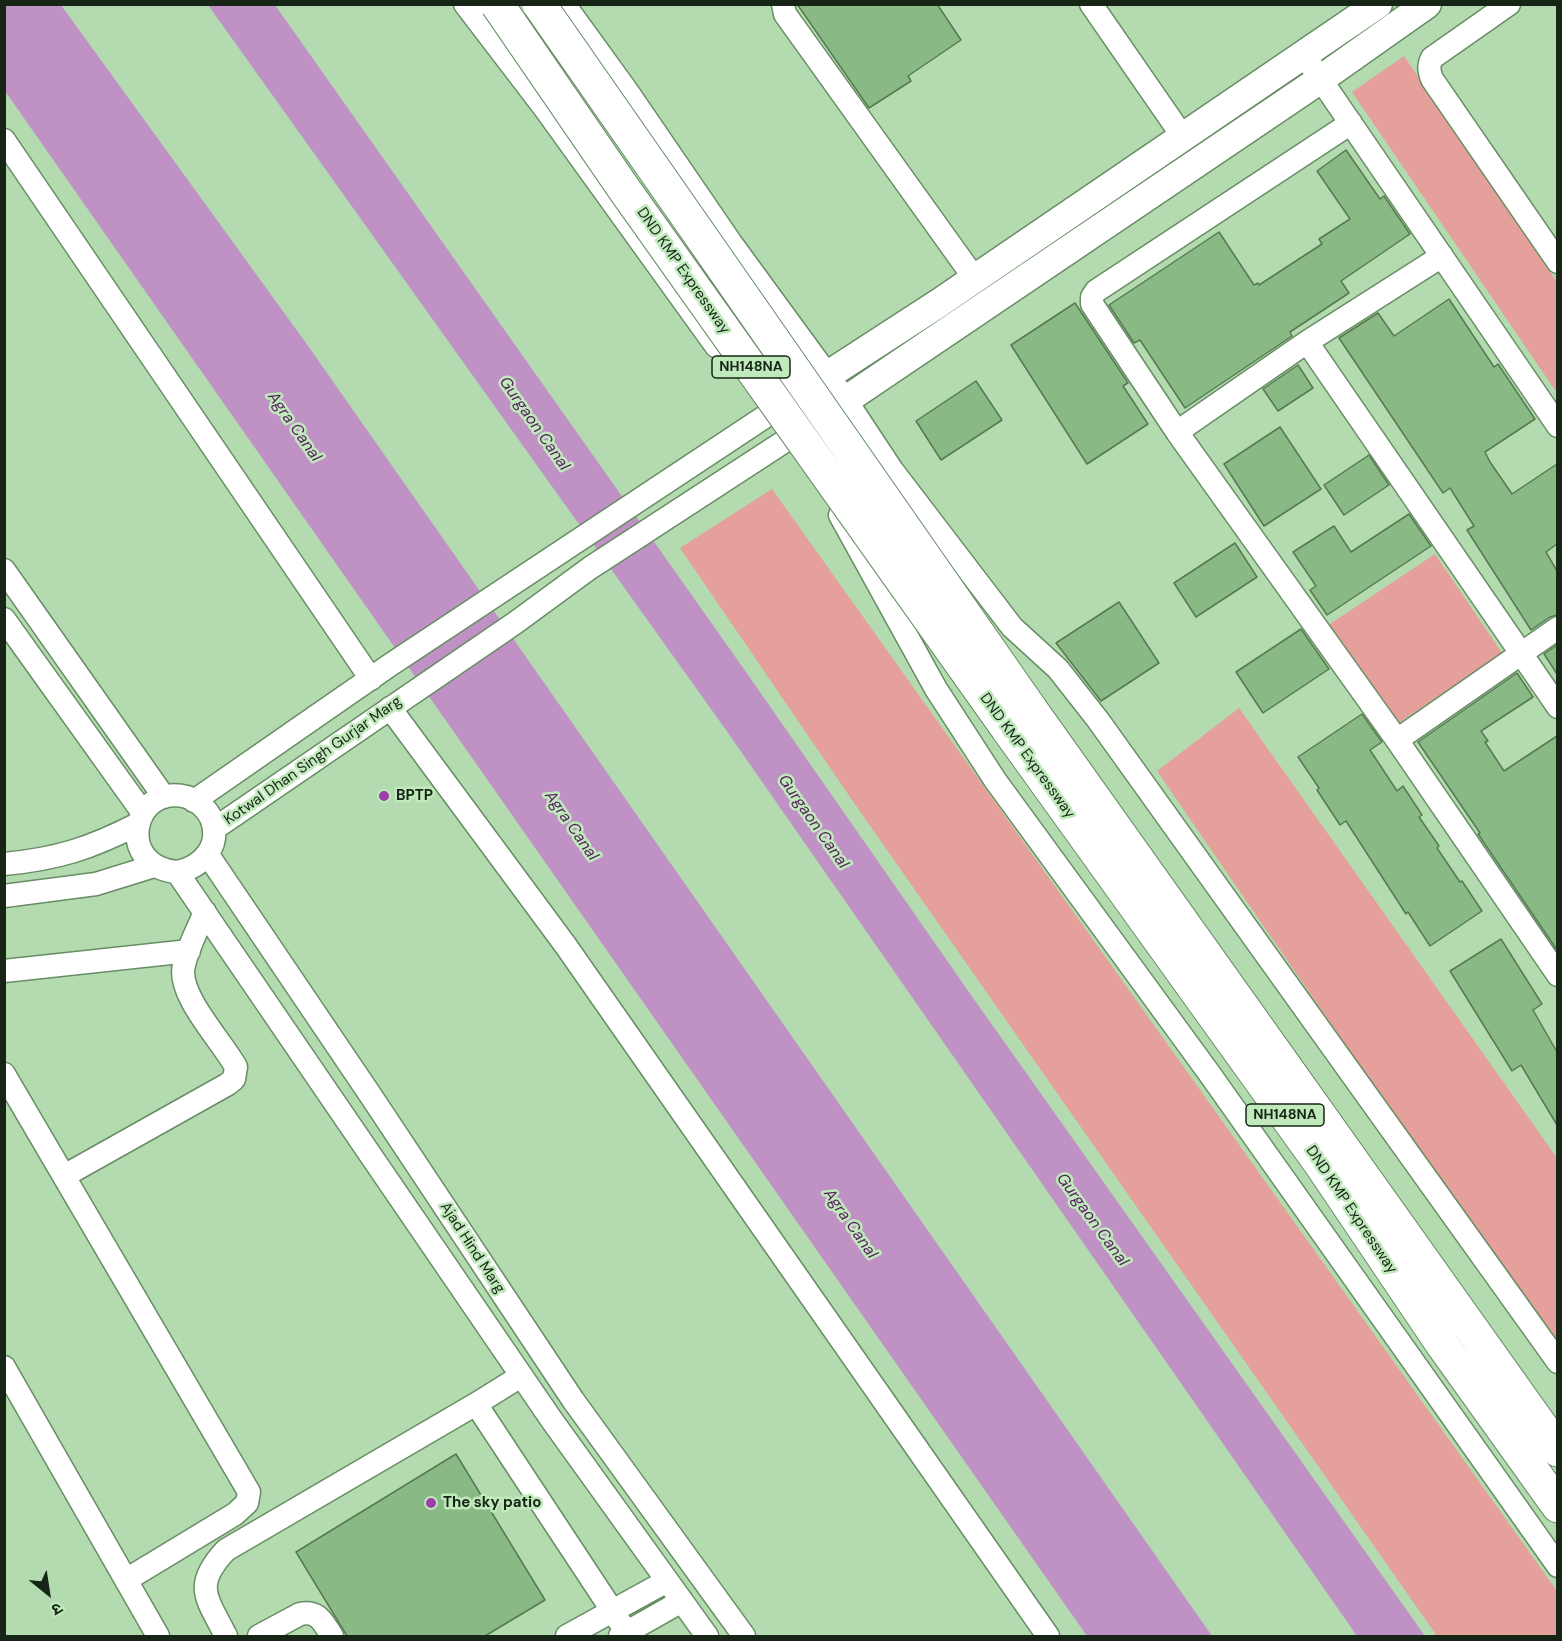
<!DOCTYPE html>
<html>
<head>
<meta charset="utf-8">
<style>
  body { margin:0 }
  #map { position:relative; width:1562px; height:1641px; overflow:hidden; background:#b3dbaf; font-family:"DM Sans","Noto Sans Devanagari",sans-serif }
  canvas { display:block }
  .frame { position:absolute; inset:0; border:6px solid #162515; pointer-events:none }
  .north { position:absolute; left:18px; top:1563px; width:60px; height:60px; -webkit-text-stroke:4px #c0e9bc; paint-order:stroke; rotate:150deg; font-size:16px; font-weight:700; line-height:24px; text-align:center; color:#162515 }
  .north::after { content:''; display:block; margin:auto; width:21px; height:27px; background:#162515; clip-path:polygon(50% 0,100% 100%,50% 72%,0 100%) }
</style>
</head>
<body>
<div id="map">
<canvas width="1562" height="1641"></canvas>
<div class="frame"></div>
<div class="north">उ</div>
</div>
<script>
const ctx = document.querySelector('canvas').getContext('2d');
ctx.lineJoin = 'round';
function fillPath(path, color) { ctx.fillStyle = color; ctx.fill(path, 'evenodd'); }
function trace(path, color, width, dash) { ctx.strokeStyle = color; ctx.lineWidth = width; ctx.lineCap = dash ? 'butt' : 'round'; ctx.setLineDash(dash || []); ctx.stroke(path); }
function drawText(font, color, halo, rows, align = 'center') {
  ctx.font = font + ' "DM Sans",sans-serif'; ctx.lineWidth = 5; ctx.setLineDash([]); ctx.textBaseline = 'middle'; ctx.strokeStyle = halo; ctx.fillStyle = color; for (const [text, x, y, turn = 0] of rows) {
    ctx.save(); ctx.translate(x, y); ctx.rotate((+turn || 0) * Math.PI / 180); ctx.textAlign = isNaN(turn) ? turn : align; if (halo) ctx.strokeText(text, 0, 0); ctx.fillText(text, 0, 0); ctx.restore();
  }
}
fillPath(new Path2D(`
  M1404 56 1557 282V393L1352 92Z
  M772 489 1557 1591V1636H1437L852 800 680 548Z
  M1435 554 1502 653 1394 726 1327 626Z
  M1239 708 1557 1158V1339L1432 1171 1157 771Z`), '#e6a09c');
fillPath(new Path2D(`
  M4 5H61L306 343 1212 1636H1087L5 91Z
  M208 5H275L746 672 971 995 1425 1636H1357L726 730Z`), '#bf91c5');
const building = new Path2D(`
  M797 4H937L961 40 908 76 911 81 869 108Z
  M1346 150 1380 199 1384 196 1410 234 1341 281 1349 293 1290 332 1292 336 1185 408 1140 340 1134 343 1109 305 1219 232 1254 285 1258 283 1259 285 1322 244 1319 239 1350 219 1317 171Z
  M1449 299 1494 367 1498 364 1535 419 1485 452 1490 462 1512 494 1557 464V544L1546 552 1557 571V615L1550 617 1531 630 1467 530 1474 526 1450 488 1443 493 1339 338 1378 313 1394 336Z
  M1075 303 1128 383 1123 386 1148 424 1087 464 1011 345Z
  M1298 365 1313 388 1278 411 1263 389Z
  M976 381 1002 420 941 460 916 421Z
  M1280 427 1321 489 1264 526 1224 464Z
  M1369 455 1389 485 1344 515 1324 485Z
  M1409 514 1431 546 1327 615 1310 590 1316 586 1293 552 1334 526 1351 552Z
  M1235 543 1257 577 1196 617 1174 583Z
  M1119 602 1159 663 1101 701 1056 643Z
  M1301 629 1329 669 1263 713 1236 672Z
  M1557 645V674L1544 654Z
  M1517 673 1533 697 1481 731 1488 741 1485 742 1504 771 1557 736V950L1478 834 1480 833 1418 742Z
  M1362 714 1382 742 1370 750 1397 791 1403 786 1422 815 1419 817 1439 846 1437 848 1460 882 1462 881 1482 911 1430 946 1408 912 1406 914 1346 821 1340 825 1317 790 1319 788 1298 757Z
  M1501 939 1542 1004 1533 1010 1557 1052V1125L1521 1065 1512 1071 1450 971Z
  M456 1454 545 1600 485 1636H347L296 1552Z`);
fillPath(building, '#89b985');
trace(building, '#557a52', 1.5);
const minor = new Path2D(`
  M465 4 546 110 716 346
  M564 4 627 91 731 243 845 399 892 470 1012 627 1058 669 1098 720 1558 1362
  M783 4 785 14 975 279
  M1091 4 1183 137
  M1509 4 1432 58C1428 66 1429 71 1432 79L1558 262
  M1304 55 1558 426
  M1351 123 1096 291 1092 297V304L1177 432 1397 740 1558 975
  M4 140 371 679
  M1307 342 1558 707
  M1177 432 1307 342 1442 256
  M840 515 936 689 995 780 1209 1073 1558 1566
  M4 570 164 797
  M4 619 143 813
  M390 708 566 946 1048 1636
  M1397 740 1558 628
  M194 801 390 665 766 416
  M214 829 515 623 590 568 785 441
  M208 855 371 1096 573 1400 744 1636
  M4 864C58 859 91 848 138 824
  M177 872C203 867 222 845 211 818 207 809 197 800 187 797 133 782 114 866 177 872L551 1419 707 1636
  M4 896 96 884 154 866
  M4 971 189 951
  M4 1074 249 1492 247 1503 235 1514 126 1580
  M64 1176 228 1084 234 1079 236 1067C222 1041 176 994 184 965 188 947 198 929 205 912
  M4 1367 158 1636
  M476 1404 521 1376
  M226 1636C207 1598 192 1586 226 1550L476 1404 627 1633
  M259 1636 300 1614C319 1610 323 1623 332 1636
  M567 1636 667 1581
  M620 1636 682 1601`);
const major = new Path2D(`
  M788 401 939 303 1378 4
  M806 427 1321 79 1427 4`);
const highway = new Path2D(`
  M1032 711 1558 1450
  M1007 728 1320 1163 1442 1344 1558 1506`);
trace(minor, '#688d65', 25);
trace(major, '#688d65', 31);
trace(highway, '#688d65', 35);
trace(minor, '#fff', 22);
trace(major, '#fff', 28);
trace(highway, '#fff', 33);
const highwayBridge = new Path2D(`
  M497 4 624 189 1007 728
  M539 4 1032 711`);
trace(highwayBridge, '#688d65', 35, []);
trace(highwayBridge, '#fff', 33);
for (const [x, y, r, color] of [
  [384,796,6,"#9c3fa9"],
  [431,1503,6,"#9c3fa9"]
]) { const dot = new Path2D(); dot.arc(x, y, r, 0, 2 * Math.PI); ctx.fillStyle = color; ctx.fill(dot); trace(dot, '#c0e9bc', 2); }
for (const [x, y, w] of [
  [751,367,78],
  [1285,1115,78]
]) { const box = new Path2D(); box.roundRect(x - w / 2, y - 11, w, 22, 4.5); ctx.fillStyle = '#c0e9bc'; ctx.fill(box); trace(box, '#162515', 1.5); }
drawText('bold 14px', '#162515', null, [
  ["NH148NA",751,367],
  ["NH148NA",1285,1115]
]);
drawText('15px', '#162515', '#c0e9bc', [
  ["DND KMP Expressway",683,271,55],
  ["DND KMP Expressway",1027,756,54],
  ["Kotwal Dhan Singh Gurjar Marg",313,761,-35],
  ["DND KMP Expressway",1351,1210,56],
  ["Ajad Hind Marg",472,1248,57]
]);
drawText('bold 15px', '#162515', '#c0e9bc', [
  ["BPTP",396,796],
  ["The sky patio",443,1503]
], 'left');
drawText('italic 16px', '#592160', '#c0e9bc', [
  ["Gurgaon Canal",534,424,55],
  ["Agra Canal",294,427,55],
  ["Gurgaon Canal",813,822,55],
  ["Agra Canal",571,826,55],
  ["Gurgaon Canal",1092,1220,54],
  ["Agra Canal",850,1224,55]
]);
</script>
</body>
</html>
